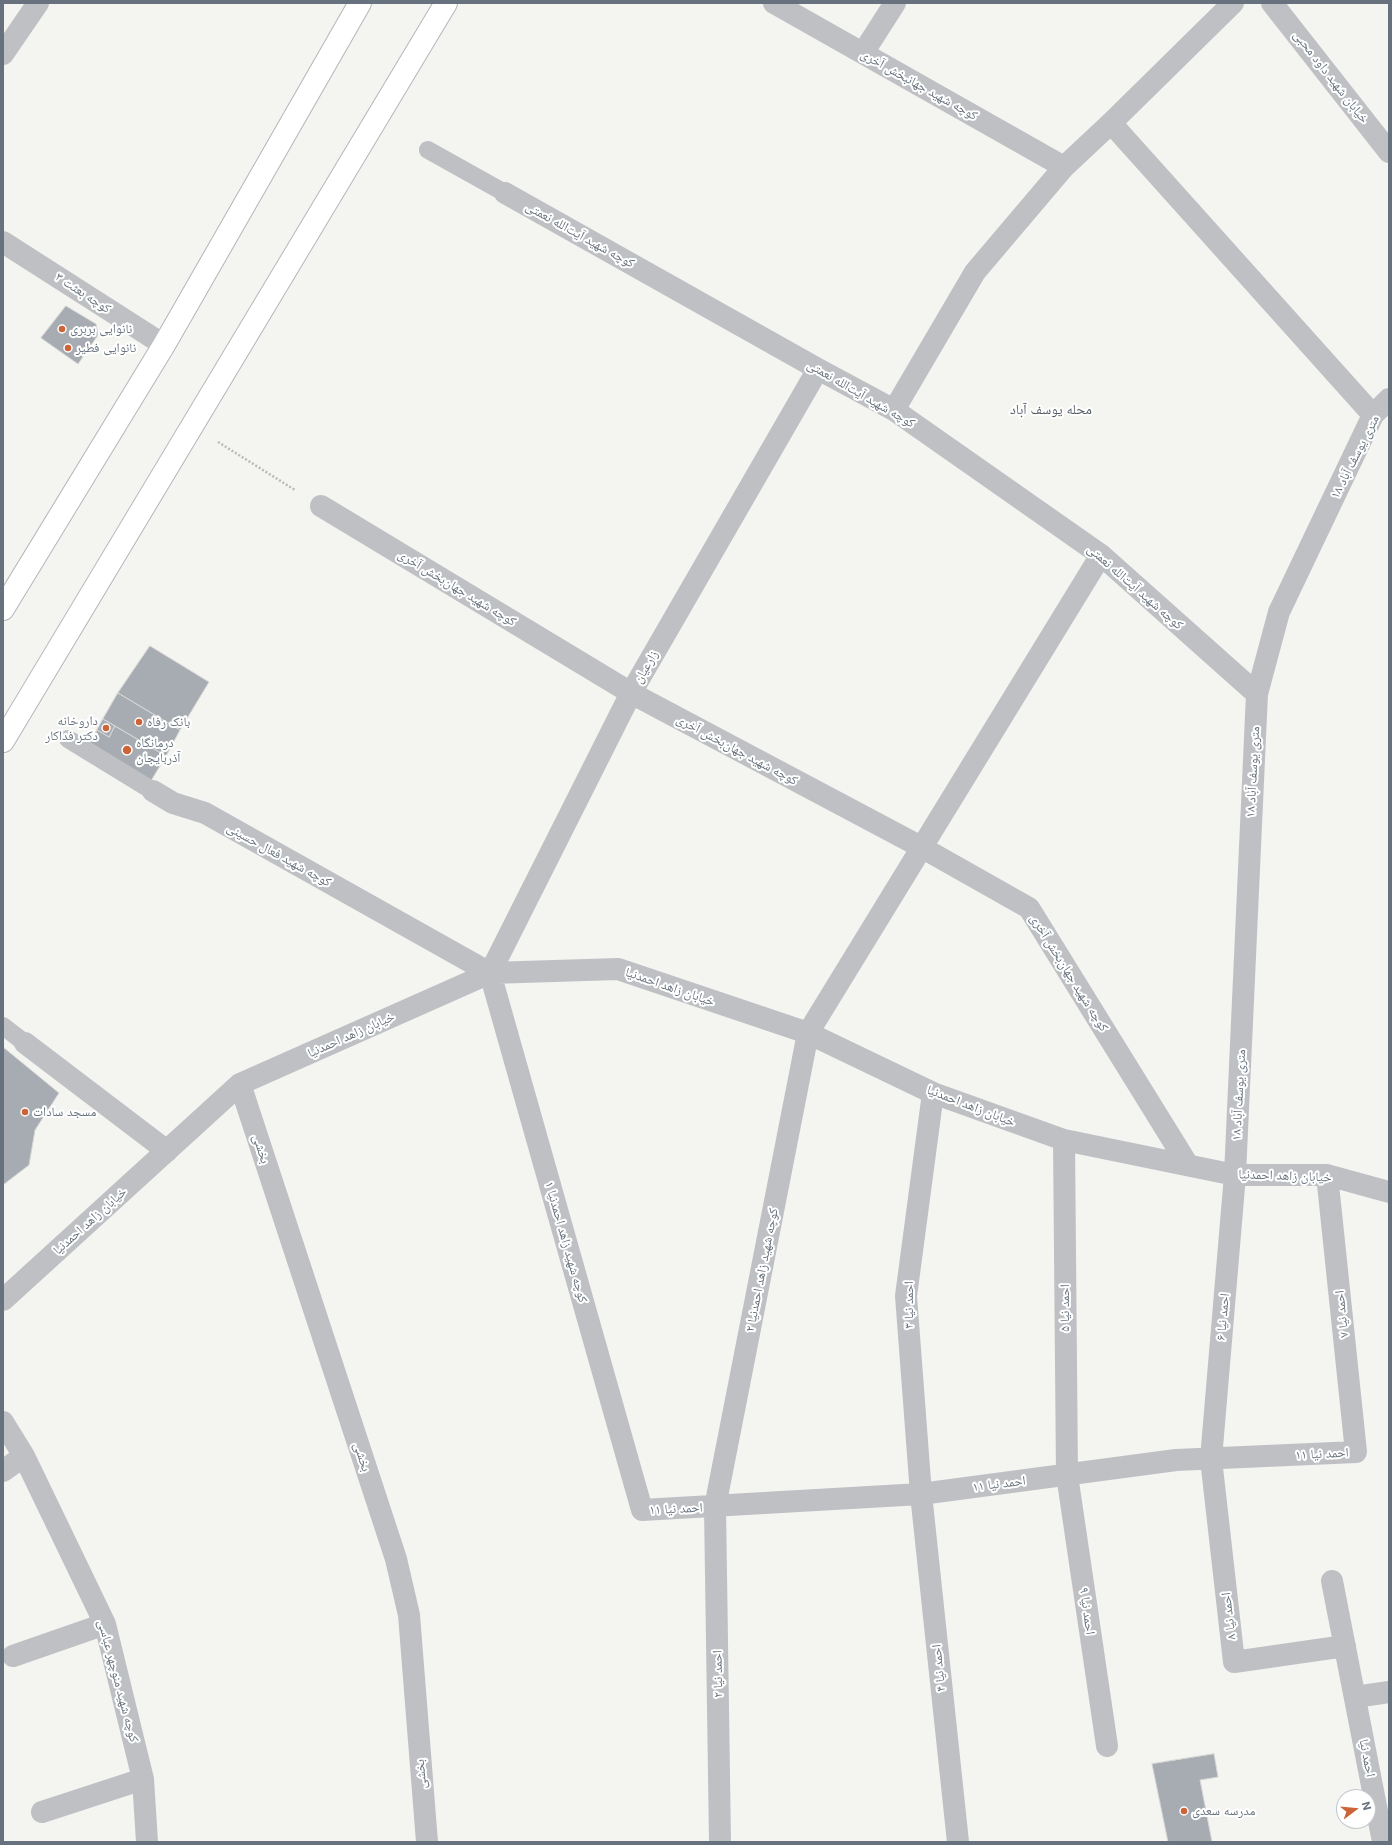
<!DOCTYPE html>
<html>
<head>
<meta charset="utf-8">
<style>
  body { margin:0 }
  #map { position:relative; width:1392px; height:1845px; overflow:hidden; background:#f4f4f1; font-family:Inter,sans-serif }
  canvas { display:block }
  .frame { position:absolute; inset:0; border:4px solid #67727e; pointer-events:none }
  .north { position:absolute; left:1336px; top:1789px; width:40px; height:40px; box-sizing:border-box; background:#fff; border:1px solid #c2c7cb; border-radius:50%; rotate:74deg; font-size:11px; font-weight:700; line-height:16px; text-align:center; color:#67727e }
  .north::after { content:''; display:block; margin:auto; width:14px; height:18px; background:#cd6338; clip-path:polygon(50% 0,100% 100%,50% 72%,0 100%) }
</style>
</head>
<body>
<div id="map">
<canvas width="1392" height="1845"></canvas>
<div class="frame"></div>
<div class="north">N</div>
</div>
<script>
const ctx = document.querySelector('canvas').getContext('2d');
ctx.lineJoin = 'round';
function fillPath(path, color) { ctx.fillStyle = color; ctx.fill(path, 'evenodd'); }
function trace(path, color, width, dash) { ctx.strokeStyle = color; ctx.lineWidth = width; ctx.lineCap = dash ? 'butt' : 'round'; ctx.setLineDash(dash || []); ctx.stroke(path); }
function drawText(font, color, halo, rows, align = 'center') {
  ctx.font = font + ' Inter,"Noto Naskh Arabic",sans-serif'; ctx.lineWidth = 4; ctx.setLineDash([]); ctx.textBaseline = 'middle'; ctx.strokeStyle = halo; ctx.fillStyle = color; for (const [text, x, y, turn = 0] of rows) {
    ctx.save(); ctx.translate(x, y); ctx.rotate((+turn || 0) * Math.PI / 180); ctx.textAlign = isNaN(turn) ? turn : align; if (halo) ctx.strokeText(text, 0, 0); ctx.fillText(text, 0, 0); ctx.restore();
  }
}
const building = new Path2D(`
  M66 306 96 324 98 335 78 364 41 338Z
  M150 646 209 682 180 730 118 693Z
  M118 693 180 730 166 756 103 719Z
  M103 719 115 726 109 737 97 730Z
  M115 726 166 756 149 784 89 745 97 730 109 737Z
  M3 1047 59 1093 35 1130 29 1165 3 1185Z
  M1214 1754 1218 1777 1200 1780 1212 1842H1168L1152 1764Z`);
fillPath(building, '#a7acb2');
trace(building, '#d5d5d3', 1);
const secondary = new Path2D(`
  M3 609 164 345 360 3
  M3 741 446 3`);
trace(secondary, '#b2b6ba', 24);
trace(new Path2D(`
  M218 442 295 490`), '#b7b9bc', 2.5, [2, 2]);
trace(new Path2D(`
  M428 150 505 193
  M68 739 153 791
  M3 1026 25 1043`), '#bec0c4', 18);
trace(new Path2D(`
  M774 3 1064 167
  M1272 3 1389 152
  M863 53 895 3
  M3 54 38 3
  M1111 123 1373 415
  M505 193 818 369 894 410 1101 555 1257 694
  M3 242 164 345
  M894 410 975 272 1064 167 1111 123 1233 3
  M321 506 631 693 921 847 1029 908 1188 1165
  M153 791 173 803 205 813 490 973
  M490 973 642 1510 921 1494 1176 1460 1356 1452 1327 1175
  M490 973 631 693 818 369
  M25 1043 167 1151
  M240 1084 396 1559 409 1615 427 1842
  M933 1093 906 1296 921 1494 958 1842
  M1064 1140 1067 1475 1107 1746
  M3 1300 240 1084 490 973 618 969 808 1033 933 1093 1064 1140 1235 1175H1327L1389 1192
  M3 1422 24 1456 105 1624 143 1779 147 1842
  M3 1471 24 1456
  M1332 1581 1383 1842
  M1345 1646 1234 1662 1211 1459 1235 1175 1257 694 1279 612 1373 415 1389 399
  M13 1656 105 1624
  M1355 1697 1389 1692
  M42 1812 143 1779
  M720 1842 715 1507 808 1033 1101 555`), '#bec0c4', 22);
trace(secondary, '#fff', 22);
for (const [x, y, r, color] of [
  [62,329,4,"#cd6338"],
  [68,348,4,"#cd6338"],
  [139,722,4,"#cd6338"],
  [106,728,4,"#cd6338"],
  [127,750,5,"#cd6338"],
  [25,1112,4,"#cd6338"],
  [1184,1811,4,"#cd6338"]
]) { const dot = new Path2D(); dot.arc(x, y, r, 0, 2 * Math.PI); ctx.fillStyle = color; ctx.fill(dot); trace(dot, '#fff', 1.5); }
drawText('13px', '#67727e', '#fff', [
  ["خیابان شهید داود محبی",1331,77,52],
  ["کوچه شهید جهانبخش آخری",919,85,29],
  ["کوچه شهید آیت‌الله نعمتی",580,235,29],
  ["کوچه بعثت ۳",83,293,33],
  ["کوچه شهید آیت‌الله نعمتی",861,394,30],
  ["۱۸ متری یوسف آباد",1355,457,-63],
  ["کوچه شهید آیت‌الله نعمتی",1135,587,41],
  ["کوچه شهید جهان‌بخش آخری",457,588,31],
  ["زارعیان",646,667,-60],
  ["کوچه شهید جهان‌بخش آخری",737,750,28],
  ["۱۸ متری یوسف آباد",1253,772,-87],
  ["کوچه شهید فعال حسینی",279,855,29],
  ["کوچه شهید جهان‌بخش آخری",1069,973,58],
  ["خیابان زاهد احمدنیا",670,987,19],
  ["خیابان زاهد احمدنیا",351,1035,-24],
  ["۱۸ متری یوسف آباد",1239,1095,-87],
  ["خیابان زاهد احمدنیا",971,1106,21],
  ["بخشی",261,1149,72],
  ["خیابان زاهد احمدنیا",1285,1176,2],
  ["خیابان زاهد احمدنیا",90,1221,-42],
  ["کوچه شهید زاهد احمدنیا ۱",566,1242,74],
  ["کوچه شهید زاهد احمدنیا ۲",762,1270,-79],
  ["احمد نیا ۳",909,1305,-90],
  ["احمد نیا ۵",1065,1308,-90],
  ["احمد نیا ۷",1342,1314,-96],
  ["احمد نیا ۶",1223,1317,-85],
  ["احمد نیا ۱۱",1322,1454,-3],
  ["بخشی",362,1457,72],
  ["احمد نیا ۱۱",999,1484,-7],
  ["احمد نیا ۱۱",676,1509,-3],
  ["احمد نیا ۹",1087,1611,82],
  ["احمد نیا ۸",1229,1616,-97],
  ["احمد نیا ۴",939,1668,-96],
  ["احمد نیا ۲",718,1674,-91],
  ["کوچه شهید منوچهر عباسی",118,1681,75],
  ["احمد نیا",1367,1758,79],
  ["بخشی",421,1774,-95]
]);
drawText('13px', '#67727e', '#fff', [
  ["نانوایی بربری",70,329],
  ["نانوایی فطیر",76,348],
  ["داروخانه",98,721,"right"],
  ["دکتر فداکار",98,736,"right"],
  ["بانک رفاه",147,722],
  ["درمانگاه",136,743],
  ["آذربایجان",136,758],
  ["مسجد سادات",33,1112],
  ["مدرسه سعدی",1192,1811]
], 'left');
drawText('14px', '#545c64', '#fff', [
  ["محله یوسف آباد",1051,410]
]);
</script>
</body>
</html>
